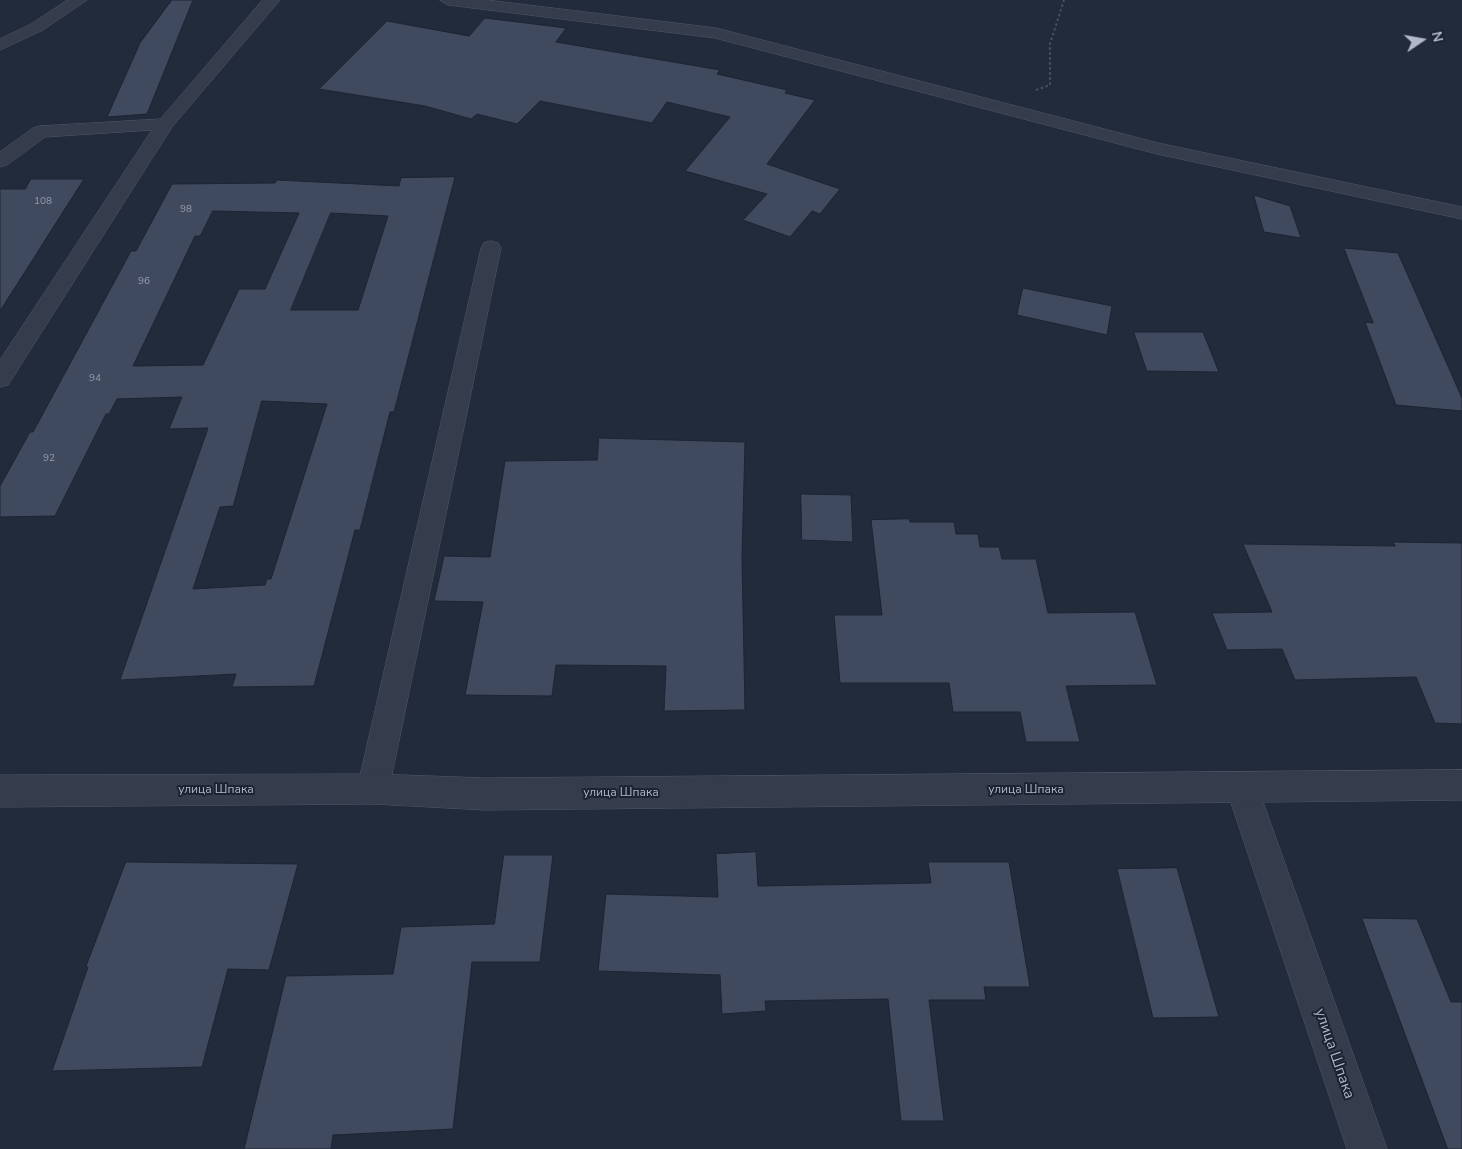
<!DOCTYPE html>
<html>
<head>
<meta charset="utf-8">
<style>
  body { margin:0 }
  #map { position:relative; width:1462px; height:1149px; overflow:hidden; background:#222b3c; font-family:"Nunito Sans",sans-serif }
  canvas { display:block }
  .north { position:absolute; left:1397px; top:15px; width:50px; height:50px; -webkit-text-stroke:4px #1b2231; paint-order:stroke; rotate:78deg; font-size:14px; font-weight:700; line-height:20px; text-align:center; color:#b1b8c8 }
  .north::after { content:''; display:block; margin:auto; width:18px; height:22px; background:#b1b8c8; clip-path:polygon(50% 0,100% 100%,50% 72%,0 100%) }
</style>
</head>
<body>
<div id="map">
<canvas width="1462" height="1149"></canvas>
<div class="north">N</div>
</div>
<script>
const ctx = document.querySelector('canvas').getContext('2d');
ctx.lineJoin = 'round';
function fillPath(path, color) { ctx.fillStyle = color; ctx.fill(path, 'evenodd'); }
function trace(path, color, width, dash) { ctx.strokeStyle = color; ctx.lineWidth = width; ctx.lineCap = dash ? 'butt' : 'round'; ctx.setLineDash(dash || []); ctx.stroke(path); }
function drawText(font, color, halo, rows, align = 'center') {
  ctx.font = font + ' "Nunito Sans",sans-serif'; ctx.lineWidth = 4; ctx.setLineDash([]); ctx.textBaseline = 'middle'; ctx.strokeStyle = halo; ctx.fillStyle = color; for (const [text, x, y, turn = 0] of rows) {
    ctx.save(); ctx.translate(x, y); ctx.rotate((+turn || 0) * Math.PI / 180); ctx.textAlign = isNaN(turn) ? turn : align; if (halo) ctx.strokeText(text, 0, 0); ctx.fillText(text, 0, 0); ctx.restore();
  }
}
const building = new Path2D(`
  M172 0H193L147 114 107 117 140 43Z
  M485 18 566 28 556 42 720 70 717 74 787 90 785 93 815 100 767 164 840 189 820 214 812 211 790 237 743 220 767 194 685 171 730 117 667 102 652 123 540 101 517 124 477 114 471 119 425 106 319 89 387 21 469 36Z
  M455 177 394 412H390L360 530H355L314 686 232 687 236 674 120 680 208 428 169 429 182 397 117 399 109 414H106L55 516 0 517V486L30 432H33L131 251H136L172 184 275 183 277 180 399 186 401 178ZM213 211 299 213 265 289H239L203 365 133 366 195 236H200ZM331 213 388 216 358 310H291ZM262 401 327 404 271 579H267L265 585 193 589 220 507 233 506Z
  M31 179H84L0 311V189H25Z
  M1254 195 1290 206 1301 238 1264 232Z
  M1344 248 1398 253 1462 398V411L1396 405 1365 322 1373 323Z
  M1023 288 1112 306 1107 335 1017 315Z
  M1134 332H1203L1219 372 1147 371Z
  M599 438 745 442 742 558 745 710 664 711 666 666 556 665 552 696 465 695 483 602 434 601 444 556 490 557 505 461 597 460Z
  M801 494 851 495 853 542 802 540Z
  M909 519 910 522H954L956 534H978L980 547H999L1002 559H1036L1048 613 1135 612 1157 685 1066 686 1080 742H1026L1020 712H953L949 683H840L834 615H882L871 520Z
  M1393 542 1462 543V724L1435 723 1416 677 1295 680 1282 649 1227 650 1212 613 1272 612 1243 544 1395 546Z
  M756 852 758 886 931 883 928 862H1009L1030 987H984L986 1000H929L944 1121H901L888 999 765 1001 766 1011 722 1014 720 975 598 971 606 894 718 897 716 854Z
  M504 855H553L540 962H472L453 1129 333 1135 331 1149H244L286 976 393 974 401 927 494 924Z
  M126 862 298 864 269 970 228 969 202 1067 52 1071 88 967H86Z
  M1177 868 1219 1017 1153 1018 1117 869Z
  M1362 918 1417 919 1451 1002H1462V1149H1448Z`);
fillPath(building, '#404a5e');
trace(building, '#1d2433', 1);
const minor = new Path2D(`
  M68 0H87L43 30 0 50V39L31 24Z
  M263 0H280L172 127 8 385 0 387V360L152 130 45 137 7 165 0 167V152L33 128 40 126 160 119Z
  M440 0H487L716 28 1158 143 1462 207V219L1157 154 715 38 448 5Z
  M491 241 498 243 501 248 389 789 384 800 373 804 362 800 357 789 481 248 484 243Z
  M1242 773 1253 777 1258 788 1387 1149H1347L1226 788 1231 777Z`);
const tertiary = new Path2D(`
  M1462 770V800L485 810 373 804 0 807V775L373 774 485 778Z`);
trace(minor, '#515867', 1);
trace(tertiary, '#515867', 1);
trace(new Path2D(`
  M1036 90 1050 85V44L1064 0`), '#41555a', 2, [2.5, 2.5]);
fillPath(minor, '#353d4c');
fillPath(tertiary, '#353d4c');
drawText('10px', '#959cae', null, [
  ["108",43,202],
  ["98",186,210],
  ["96",144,282],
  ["94",95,379],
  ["92",49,459]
]);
drawText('12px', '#b1b8c8', '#1b2231', [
  ["улица Шпака",216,790],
  ["улица Шпака",1026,790],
  ["улица Шпака",621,793]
]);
drawText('15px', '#b1b8c8', '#1b2231', [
  ["улица Шпака",1334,1054,71]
]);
</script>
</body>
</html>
